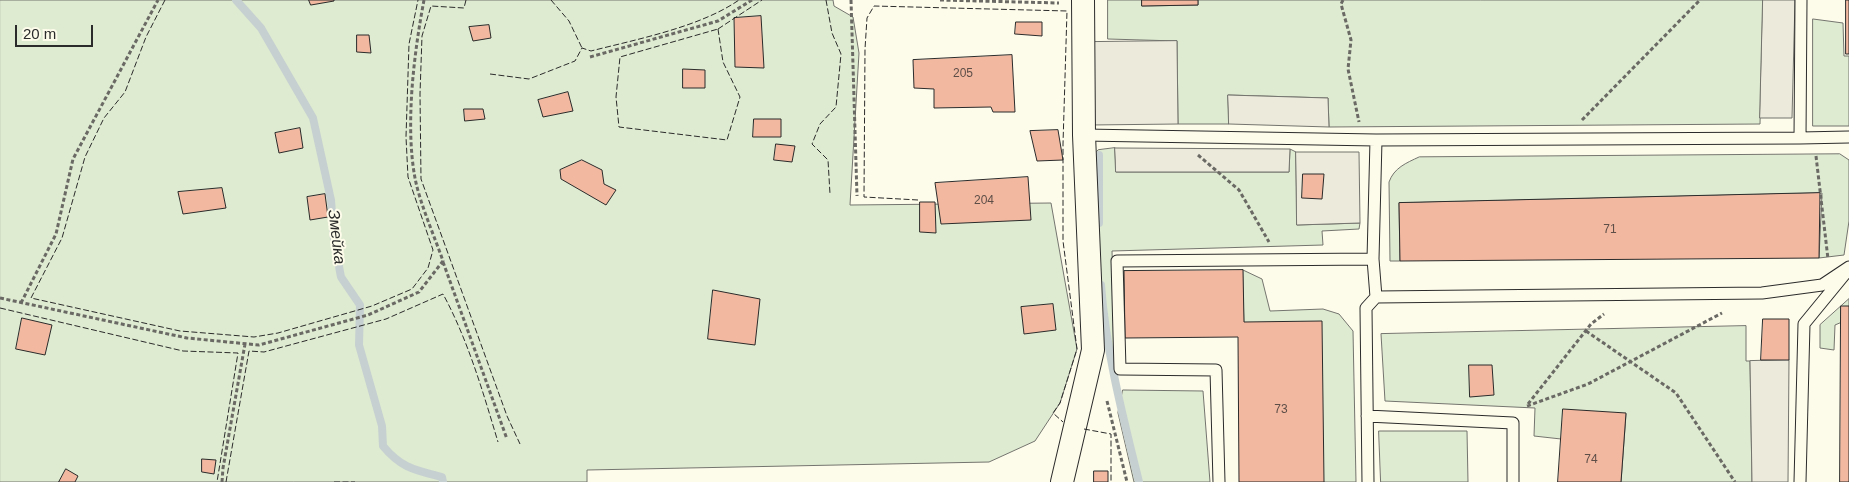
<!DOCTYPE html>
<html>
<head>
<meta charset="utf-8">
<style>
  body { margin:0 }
  #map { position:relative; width:1849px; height:482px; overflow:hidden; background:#fdfbea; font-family:Helvetica,sans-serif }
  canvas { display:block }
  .scale { position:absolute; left:15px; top:25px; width:78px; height:22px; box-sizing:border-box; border:2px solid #2b2b2b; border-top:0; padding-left:6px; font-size:15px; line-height:18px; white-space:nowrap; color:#2b2b2b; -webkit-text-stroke:4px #fdfbea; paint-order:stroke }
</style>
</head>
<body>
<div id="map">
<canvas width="1849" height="482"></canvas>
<div class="scale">20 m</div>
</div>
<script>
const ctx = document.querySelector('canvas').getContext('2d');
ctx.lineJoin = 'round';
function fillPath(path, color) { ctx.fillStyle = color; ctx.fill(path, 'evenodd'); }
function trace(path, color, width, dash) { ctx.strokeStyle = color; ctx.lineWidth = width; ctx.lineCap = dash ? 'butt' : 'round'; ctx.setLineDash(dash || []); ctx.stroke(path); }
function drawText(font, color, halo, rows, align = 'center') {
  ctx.font = font + ' Helvetica,sans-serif'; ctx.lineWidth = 4; ctx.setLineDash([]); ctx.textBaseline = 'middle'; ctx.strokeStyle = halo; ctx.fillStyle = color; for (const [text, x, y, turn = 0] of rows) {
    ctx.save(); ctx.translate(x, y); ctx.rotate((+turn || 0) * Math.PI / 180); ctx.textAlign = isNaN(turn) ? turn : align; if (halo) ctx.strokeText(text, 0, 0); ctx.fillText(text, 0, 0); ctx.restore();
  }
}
const green = new Path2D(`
  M0 0H833L834 6 853 17 859 53 850 205 1051 203 1077 349 1060 403 1035 441 989 462 587 470V482H0Z
  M1108 0H1142V6L1198 5V0H1763L1760 124 1329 127 1328 98 1228 95 1229 124H1178L1177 41 1108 39Z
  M1813 19 1843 23 1844 56H1849V126H1813Z
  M1115 148 1116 172H1289L1290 149 1296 152 1297 225 1360 223 1359 229 1322 231 1323 245 1112 251 1115 359 1099 319 1091 158 1098 150Z
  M1840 154 1849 160V221L1844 255 1819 258 1822 193 1399 203 1400 261H1390L1389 182C1394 168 1406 163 1419 157Z
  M1243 270 1262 279 1270 311 1323 309 1339 314 1353 331 1356 482H1324L1244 322Z
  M1849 299V319L1835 325 1834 350 1820 348V325Z
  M1746 326V361H1750L1752 482H1621L1626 414 1561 439 1534 436 1535 408 1385 401 1381 334Z
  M1123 390 1203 391 1210 482H1134L1118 413Z
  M1379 431H1467L1468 482H1381Z`);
fillPath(green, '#deebd1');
trace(green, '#74746e', 1);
const parking = new Path2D(`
  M1763 0H1795L1792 118H1760Z
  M1177 41 1178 124 1090 125 1092 42Z
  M1228 95 1328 98 1329 127 1229 124Z
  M1115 148 1290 149 1289 172H1116Z
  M1296 152H1359L1360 223 1297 225Z
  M1789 360 1788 482H1752L1750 361Z`);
fillPath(parking, '#eceadb');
trace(parking, '#74746e', 1);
trace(new Path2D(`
  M236 0 261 28 313 118 331 200 334 240 341 277 360 305 359 345 382 426 383 446C401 468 415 470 442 477L443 482
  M1099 223V155
  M1101 285C1106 352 1123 417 1139 482`), '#c7d0d0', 8);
const building = new Path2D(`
  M309 0H334V1L311 5Z
  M1142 0H1198V5L1142 6Z
  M1846 0H1849V54H1846Z
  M761 16 764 68 735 67 734 18Z
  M1016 22H1042V36L1015 34Z
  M489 25 491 38 473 41 469 27Z
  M357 35H369L371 53 357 52Z
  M1012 55 1015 112H993L991 107 934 108V89L914 88 913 60Z
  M683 69 705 70V88H683Z
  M568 92 573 111 543 117 538 100Z
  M464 109H483L485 119 465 121Z
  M754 119H781V137H753Z
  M300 128 303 148 279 153 275 133Z
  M1058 130 1063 160 1037 161 1030 131Z
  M776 144 795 146 792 162 774 160Z
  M582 160 602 170 604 184 616 190 606 205 561 179 560 170Z
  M1303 174H1324L1322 199 1302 198Z
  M1028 177 1031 220 941 224 935 183Z
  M222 188 226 208 183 214 178 192Z
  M1820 193 1819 258 1400 261 1399 203Z
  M325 194 328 217 310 220 307 197Z
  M920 202H935L936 233 920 232Z
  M1243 270 1244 322 1322 321 1324 482H1239L1238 337 1125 338 1124 271Z
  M713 290 760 299 755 345 708 339Z
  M1053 304 1056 330 1024 334 1021 307Z
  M1841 306H1849V482H1840Z
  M22 318 52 325 45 355 16 349Z
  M1763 319H1789V360H1761Z
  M1469 365H1492L1494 395 1470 397Z
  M1563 409 1626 413 1621 482H1558Z
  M202 459 216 460 214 474 202 472Z
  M66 469 78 476 75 482H59Z
  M1094 471H1108V482H1094Z`);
fillPath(building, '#f2b8a0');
trace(building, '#2b2b2b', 1);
const lane = new Path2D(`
  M1801 0 1800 138 1849 137
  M1084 135 1376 140 1800 138
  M1373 259 1376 140
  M1367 416 1513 423V482
  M1219 482 1216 370 1120 369 1117 261 1373 259 1376 297 1762 293 1822 285 1849 267
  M1368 482 1366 308 1376 297
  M1800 482 1804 324 1845 274`);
const street = new Path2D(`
  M1062 482 1093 350 1084 135 1083 0`);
trace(lane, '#2b2b2b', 13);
trace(street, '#2b2b2b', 24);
trace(new Path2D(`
  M851 0 857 196
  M940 0 1059 3
  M1343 0 1341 4 1351 40 1348 69 1359 122
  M590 57 718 21 752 0
  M1582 120 1700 0
  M1198 155 1239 190 1269 242
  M1816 156 1828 259
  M443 262 507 439
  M0 298 187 338 259 345 368 315 419 292 443 261C434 235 420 204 415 178 405 125 414 53 424 0
  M21 303 56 234 73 159 158 0
  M1586 331 1676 393 1735 482
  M1107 401 1127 482
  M1528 404 1591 324 1604 314
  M1527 406 1588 384 1722 313
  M222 482 223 468 245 344`), '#6a6964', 3, [4, 2.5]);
trace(lane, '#fdfbea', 11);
trace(street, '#fdfbea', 22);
trace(new Path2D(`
  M165 0 146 37 125 92 104 118 85 157 62 238 31 298 180 331 254 337 278 333 372 306 412 289 428 268 433 250 408 177 406 137 409 44 418 0
  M466 0 464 8 431 6 422 36 420 94 421 179 507 416 520 444
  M551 0 569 21 582 48
  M826 0 832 33 841 54 836 107 820 124 812 144 828 160 830 194
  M718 29 723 62 740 97 727 140 619 127 616 97 620 57Z
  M718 29 762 0
  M490 74 529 79 575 61 582 48 591 51C638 39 700 27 739 0
  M918 200 864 197 865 49 867 18 874 6 1067 11 1063 144V241L1077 349 1060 403 1053 413 1063 422
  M0 308 183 351 238 353 217 482
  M1084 429 1111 434V482
  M226 482 249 351 264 352 386 319 443 294C468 340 483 392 498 442
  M334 482H355`), '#2b2b2b', 1, [6, 2.5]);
drawText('12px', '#5d4e48', null, [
  ["205",963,74],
  ["204",984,201],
  ["71",1610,230],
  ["73",1281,410],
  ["74",1591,460]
]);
drawText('italic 16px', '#2b2b2b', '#fdfbea', [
  ["Змейка",336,237,83]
]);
</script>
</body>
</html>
